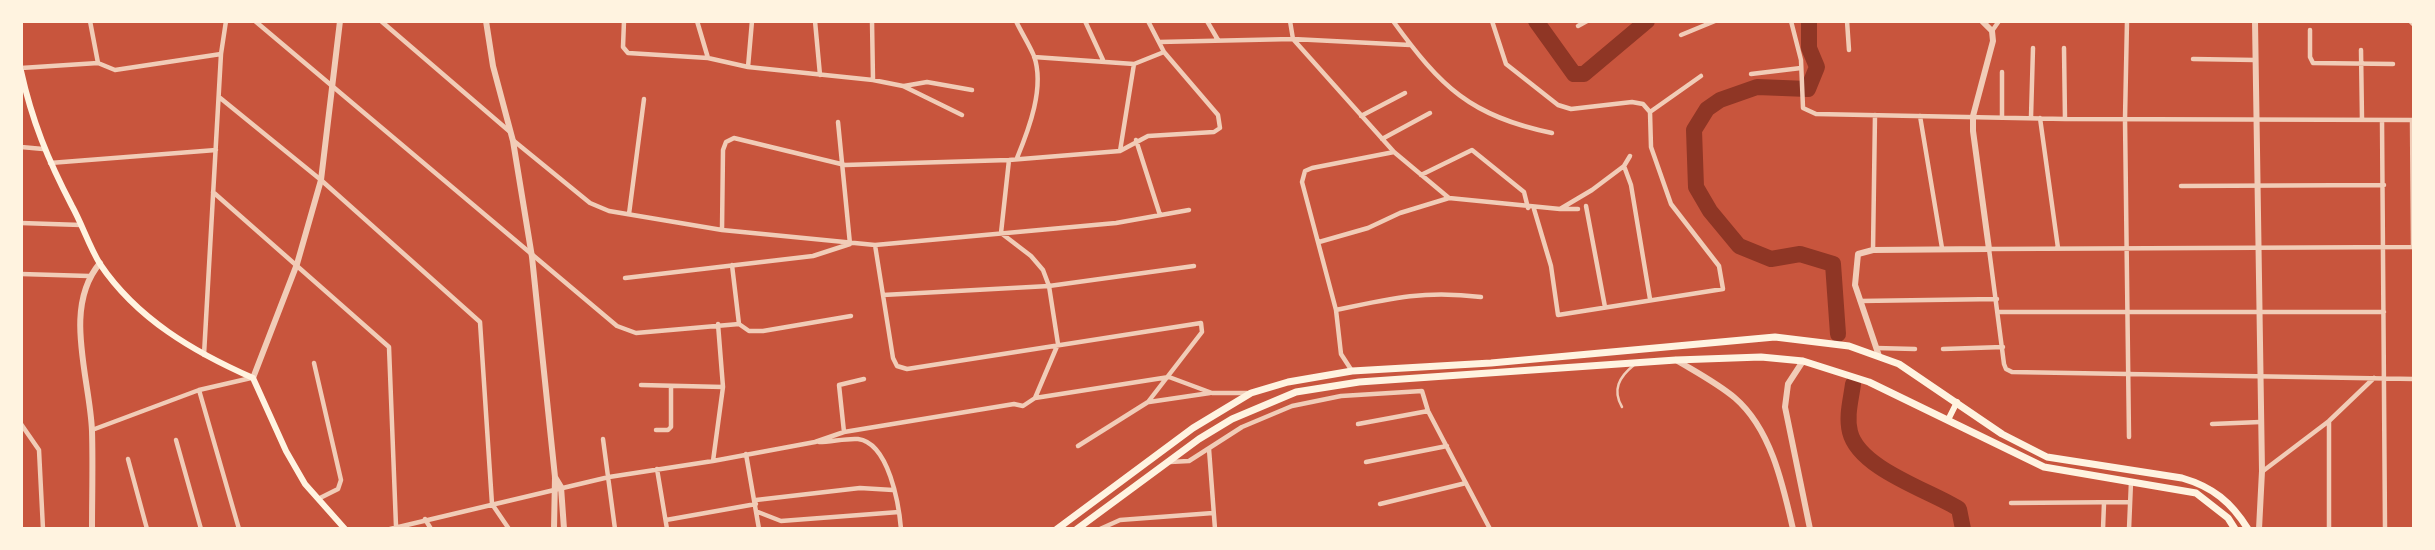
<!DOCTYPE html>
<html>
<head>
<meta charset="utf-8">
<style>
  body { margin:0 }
  #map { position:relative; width:2435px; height:550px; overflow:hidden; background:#c8553d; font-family:"IBM Plex Sans",sans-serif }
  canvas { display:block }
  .frame { position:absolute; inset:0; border:23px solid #fff3e0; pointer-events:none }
</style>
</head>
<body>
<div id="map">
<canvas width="2435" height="550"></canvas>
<div class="frame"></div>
</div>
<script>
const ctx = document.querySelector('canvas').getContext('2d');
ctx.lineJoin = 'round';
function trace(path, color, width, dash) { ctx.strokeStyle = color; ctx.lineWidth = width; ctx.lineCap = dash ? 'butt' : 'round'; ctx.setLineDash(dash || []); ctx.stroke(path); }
trace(new Path2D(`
  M1536 21 1574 74H1584L1647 21
  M1809 21V48L1817 67 1808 89 1757 87 1720 100 1707 109 1694 130 1696 187 1710 211 1739 246 1771 259 1800 254 1833 264 1838 334
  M1853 384C1851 400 1846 416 1850 432 1859 469 1931 491 1959 509L1963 529`), '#8f3625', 16);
trace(new Path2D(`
  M1622 407C1612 390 1619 377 1634 365`), '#f1ccb7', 2.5);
trace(new Path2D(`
  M90 21 98 63
  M255 21 617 326 636 333 739 324
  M381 21 509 131
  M624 21 623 47 628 53 708 58 748 67 873 80 903 86 962 115
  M697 21 708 58
  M815 21 820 75
  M872 21 873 80
  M1016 21C1021 32 1029 44 1034 56 1045 87 1029 129 1017 158
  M1085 21 1103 60
  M1207 21 1218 40
  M1290 21 1293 39 1394 152 1449 198
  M1393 21C1441 87 1470 116 1552 133
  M1492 21 1506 64 1558 105 1571 109 1632 102 1643 104 1650 112
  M1791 21 1801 60 1803 108 1816 114 2065 119 2414 120
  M1847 21 1849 50
  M2127 21 2125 119 2129 437
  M2410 21 2414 25
  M1578 26 1587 21
  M2310 30V57L2313 63 2393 64
  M1992 31 1999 21
  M1681 35 1715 21
  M1159 42 1293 39 1410 45
  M2064 48 2065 119
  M2361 50 2362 120
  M1034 57 1134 64 1164 52
  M2193 59 2255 60
  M748 67 752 21
  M21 68 98 63 115 70 221 54
  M1751 74 1801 68
  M904 86 927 82 972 90
  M219 97 321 180 480 322 492 504 509 529
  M1650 112 1701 76
  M1361 116 1405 93
  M1920 116 1942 248
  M2002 117V72
  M2031 117 2033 48
  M2040 118 2058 248
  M2382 120 2385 529
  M2412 120 2413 247
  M1382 139 1430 113
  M1136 140 1160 215
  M514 141 590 203 609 211 722 230 875 245 1116 223 1189 210
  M21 147 43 149
  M1120 151 1134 64
  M1009 160 1001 233 1031 256 1043 270 1049 286 1058 344 1035 398
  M50 163 216 150
  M1624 166 1631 185 1650 299
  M1421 175 1472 150 1524 192 1528 208
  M2181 186 2384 185
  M213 192 389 347 396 526
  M1586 206 1605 307
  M1534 209 1551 266 1558 315 1723 289 1719 266 1671 204 1651 147 1650 112
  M1561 209H1578
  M629 214 644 99
  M21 223 81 225
  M722 230 723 150 726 142 734 138 845 165 1009 160 1120 151 1148 136 1214 132 1220 128 1218 115 1164 52 1148 21
  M1319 242 1368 228 1400 213 1449 198 1560 209 1592 190 1624 166 1630 156
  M875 245 893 358 897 366 907 369 1201 323 1202 332 1148 402 1078 446
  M2414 247 1989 249 2004 364 2006 369 2012 372 2414 379
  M1873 250 1875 115
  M732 265 739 324
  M21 274 89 276
  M625 278 813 256 850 244 838 122
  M883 295 1049 286 1194 266
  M1860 301 1997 299
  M1336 310C1391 298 1425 290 1481 297
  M1999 312H2384
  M739 324 749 331H763L851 316
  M1876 348 1915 349
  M1943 349 2003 347
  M204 355 221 54 226 21
  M314 363 341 480 338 489 318 499
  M1352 371 1341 354 1336 310 1302 182 1305 171 1312 168 1394 152
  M641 385 723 387
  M199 390 239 529
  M1149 402 1210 393
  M2329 422V529
  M21 424 39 450 43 529
  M1358 424 1428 411
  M2212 424 2260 422
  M92 430 199 390 251 378
  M656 430H668L671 427V386
  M844 432 839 385 864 379
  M603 439 615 529
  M176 440 201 529
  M819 442C831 442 846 438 858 439 889 443 899 505 901 529
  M1209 449 1215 529
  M746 454 759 529
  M128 459 147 529
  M713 461 723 387 718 324
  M1170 462 1189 461 1242 427 1292 406 1341 396 1422 391 1428 411 1490 529
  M1366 462 1447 446
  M657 469 667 529
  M2263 471 2329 421 2374 378
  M756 500 860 488 893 490
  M2011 503 2130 502
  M1380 504 1466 483
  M758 512 781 521 899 512
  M425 519 431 529
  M666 520 756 504
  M390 529 609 477 713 461 815 442 844 432 1014 404 1023 406 1035 398 1169 377 1212 393H1247
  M1100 529 1120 520 1213 513
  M2103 529 2104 503
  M2129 529 2131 482`), '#f1ccb7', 4.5);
trace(new Path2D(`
  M486 21 493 66 513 141 532 257 555 477 554 529
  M2255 21 2262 471 2259 529
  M1879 356 1855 285 1858 254 1873 250 1989 249 1973 131V116L1993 41 1992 31 1982 21
  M1676 360C1696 372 1717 383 1735 398 1771 429 1783 485 1793 529
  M1803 361 1788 384 1785 407 1810 529
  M253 378 297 264 321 180 340 21
  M555 477 561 487 564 529
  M92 529C92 496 93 464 92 431 90 378 62 308 100 263`), '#f1ccb7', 6);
trace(new Path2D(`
  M21 71C32 121 48 160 72 206 82 224 89 246 100 264 137 319 194 352 253 378L286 451 305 484 345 529
  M1948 420 1957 402`), '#fff3e0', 6);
trace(new Path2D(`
  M1057 529 1193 428 1251 393 1288 382 1352 371 1491 363 1775 337 1849 346 1899 364 2002 434 2047 457 2182 478C2213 487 2231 502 2248 529
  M1077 529 1199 439 1232 419 1296 392 1359 382 1676 360 1761 357 1803 361 1869 382 2044 467 2196 493 2228 518 2235 529`), '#fff3e0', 7);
</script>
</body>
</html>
